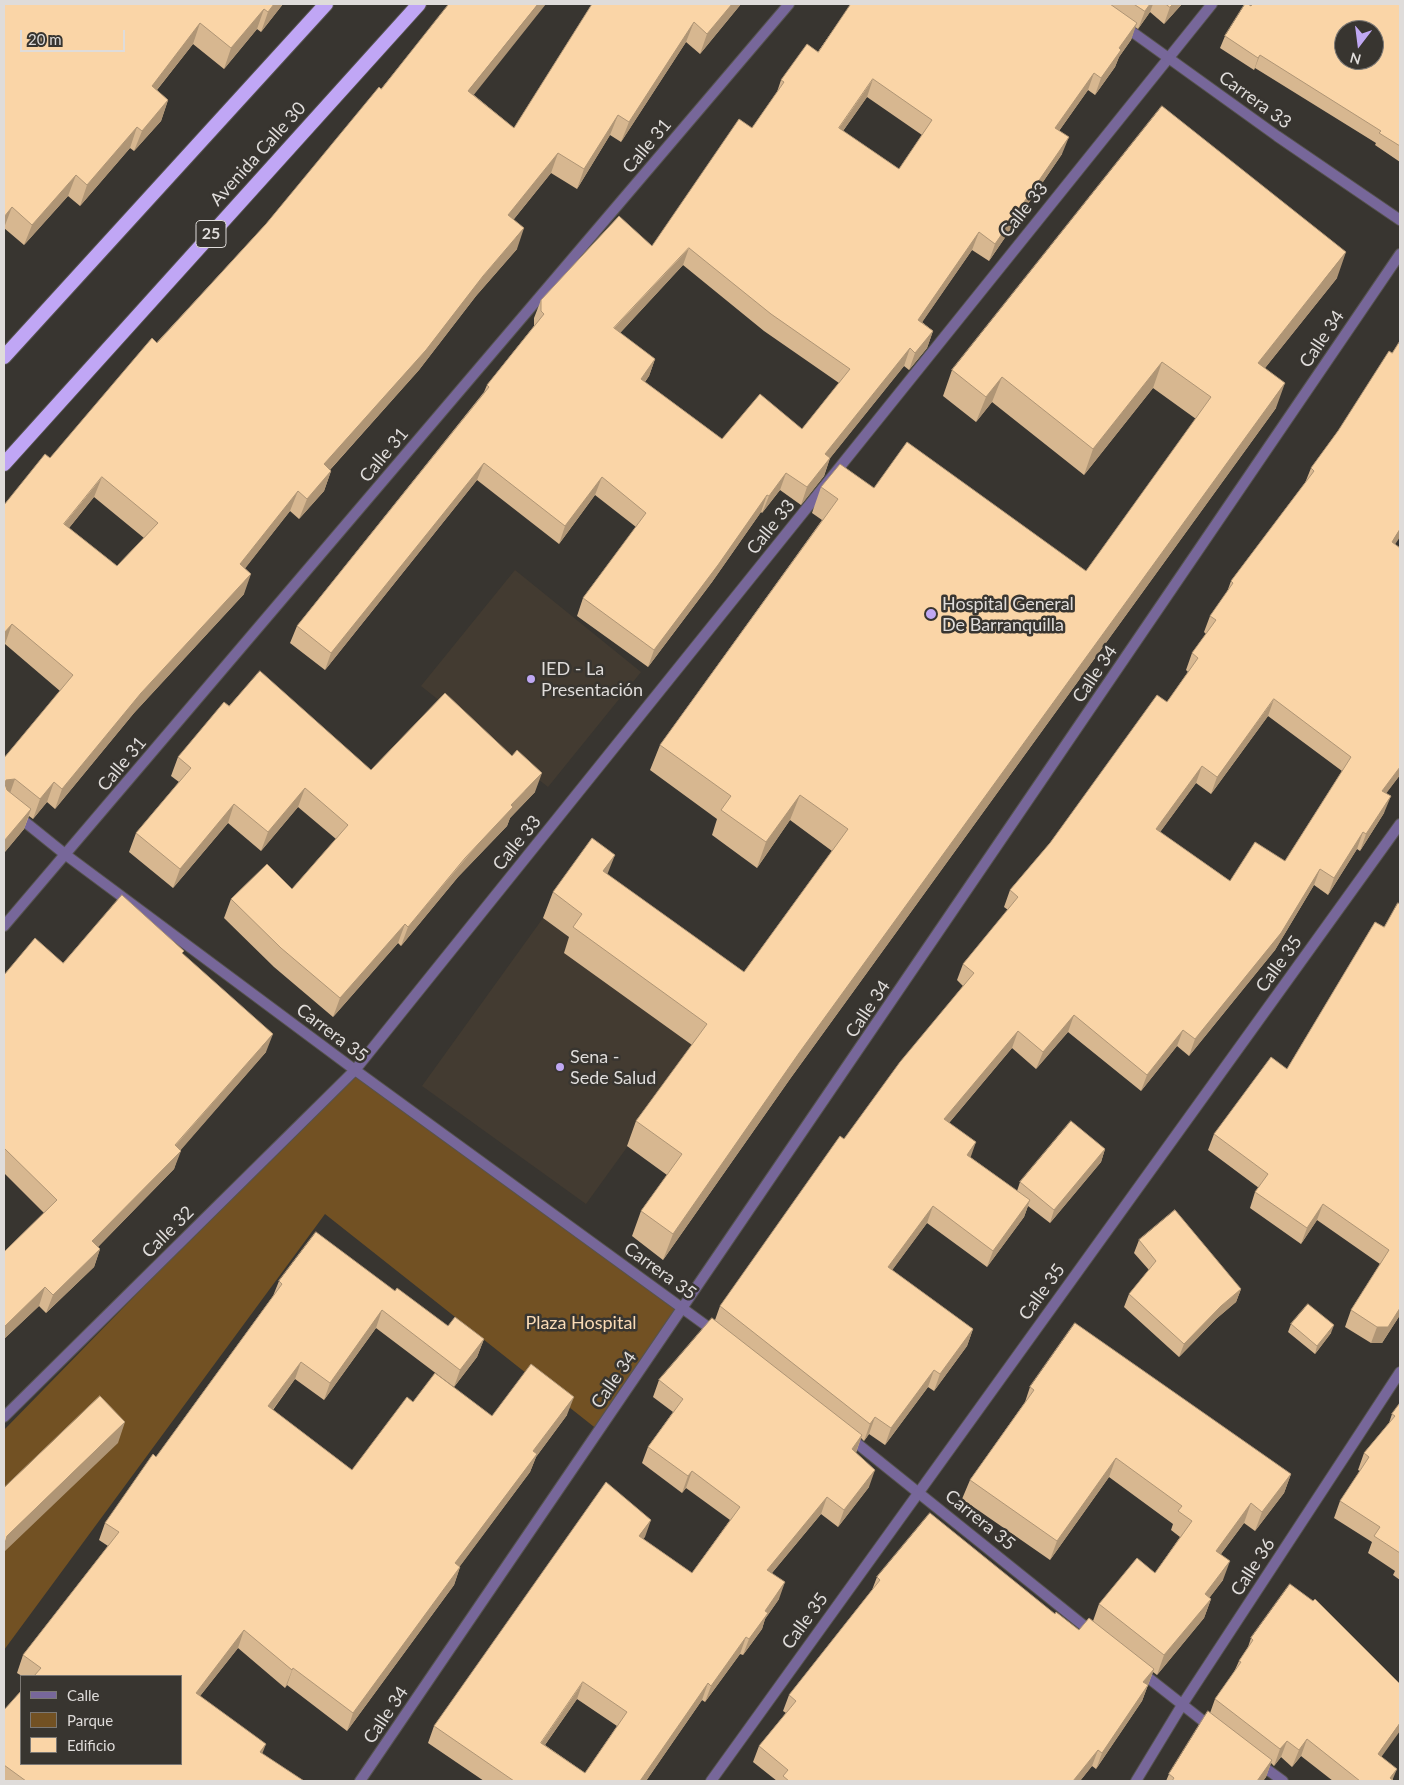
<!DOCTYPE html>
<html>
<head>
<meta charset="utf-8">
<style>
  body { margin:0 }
  #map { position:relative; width:1404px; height:1785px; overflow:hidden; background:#383530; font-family:Lato,sans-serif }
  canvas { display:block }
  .frame { position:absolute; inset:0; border:5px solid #dfdcda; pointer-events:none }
  .legend { position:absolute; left:20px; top:1675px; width:162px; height:90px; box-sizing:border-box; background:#383530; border:1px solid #7b7874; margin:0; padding:6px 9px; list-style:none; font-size:15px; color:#dfdcda }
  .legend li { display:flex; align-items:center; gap:10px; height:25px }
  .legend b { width:25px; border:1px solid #7b7874 }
  .north { position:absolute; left:1334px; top:20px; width:50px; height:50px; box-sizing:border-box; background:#383530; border:1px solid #7b7874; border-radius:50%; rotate:195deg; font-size:14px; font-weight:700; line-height:20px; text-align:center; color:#dfdcda }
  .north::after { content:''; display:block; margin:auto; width:18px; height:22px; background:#c0a8f3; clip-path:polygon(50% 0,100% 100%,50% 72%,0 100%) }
  .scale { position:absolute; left:20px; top:30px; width:105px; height:22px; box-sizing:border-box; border:2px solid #dfdcda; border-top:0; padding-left:6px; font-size:15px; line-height:18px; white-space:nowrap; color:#dfdcda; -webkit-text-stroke:4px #383530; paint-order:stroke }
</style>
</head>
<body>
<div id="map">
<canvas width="1404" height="1785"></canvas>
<div class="frame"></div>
<ul class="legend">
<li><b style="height:6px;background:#77679a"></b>Calle</li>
<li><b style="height:14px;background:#725123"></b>Parque</li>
<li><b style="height:14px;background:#fad5a7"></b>Edificio</li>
</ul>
<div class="north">N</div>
<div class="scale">20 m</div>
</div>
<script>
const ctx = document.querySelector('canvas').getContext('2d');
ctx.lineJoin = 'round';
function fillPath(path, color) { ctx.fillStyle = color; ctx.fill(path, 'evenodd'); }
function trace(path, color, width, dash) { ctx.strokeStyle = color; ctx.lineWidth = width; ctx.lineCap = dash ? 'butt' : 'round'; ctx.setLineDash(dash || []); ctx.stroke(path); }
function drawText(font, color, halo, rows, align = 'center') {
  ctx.font = font + ' Lato,sans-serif'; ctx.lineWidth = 5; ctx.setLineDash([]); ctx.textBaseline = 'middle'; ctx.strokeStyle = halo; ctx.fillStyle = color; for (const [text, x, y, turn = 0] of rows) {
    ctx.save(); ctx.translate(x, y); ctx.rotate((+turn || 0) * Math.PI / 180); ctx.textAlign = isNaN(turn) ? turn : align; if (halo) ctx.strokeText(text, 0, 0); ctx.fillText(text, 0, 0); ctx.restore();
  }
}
fillPath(new Path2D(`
  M515 570 641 672 548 787 421 686Z
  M543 918 573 940 698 1049 586 1204 422 1086Z`), '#433b31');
fillPath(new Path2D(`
  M355 1070 684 1308 598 1430 325 1214 4 1650V1430Z`), '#725123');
const minor = new Path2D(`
  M4 805 66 855 355 1070 715 1332
  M4 926 789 4
  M4 1417 355 1070 1212 4
  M849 1437 1093 1633
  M1141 1672 1212 1728
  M1257 1762 1283 1781
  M360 1781 1400 254
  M1136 1781 1182 1705 1400 1372`);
const tertiary = new Path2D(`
  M1124 26 1277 136 1400 220
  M711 1781 1400 824`);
const trunk = new Path2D(`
  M4 357 326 4
  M4 464 419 4`);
trace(minor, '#56534f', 12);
trace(tertiary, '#56534f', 12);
trace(trunk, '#56534f', 16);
trace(minor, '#77679a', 10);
trace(tertiary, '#77679a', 10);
trace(trunk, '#c0a6f5', 14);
fillPath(new Path2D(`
  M4 4H283L261 32 257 29 224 69 193 44 157 90 168 100 161 121 134 151 130 148 80 206 68 196 24 245 4 228Z
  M592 4H741L700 54 686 42 621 142 610 135 577 189 551 173 514 219 517 249 476 296 419 370 330 470 331 471 324 491 299 519 290 511 245 568 244 594 134 713 55 809 47 802 33 819 29 816 24 829 4 853V758L60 691 5 644 4 646V505L50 458 266 224 381 89 474 95 514 128ZM94 497 144 538 117 566 69 528Z
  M851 4H1182L1164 24 1150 12 1138 29 1135 27 1131 40 1119 57 1115 67 1095 95 1088 90 1059 131 1062 154 989 261 972 250 922 322 933 331 927 348 909 370 904 366 830 458 824 476 801 505 780 490 762 513 761 512 712 582 648 667 577 616 583 598 636 527 595 495 559 544 477 480 325 670 290 643 297 626 484 392 487 385 534 326V318L541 300 652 246 752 128 777 92 781 80 818 52ZM867 97 922 135 899 169 843 131ZM683 265 764 331 839 383 802 429 722 439 645 382 649 376 655 359 620 333Z
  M1400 4V162L1375 145 1376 143 1255 68 1254 70 1220 48 1225 36 1251 6Z
  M1337 278 1265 368 1276 408 790 1079 663 1260 632 1236 641 1211 667 1175 627 1146 636 1121 692 1045 564 953 569 937 543 918 553 892 608 875 744 972 832 851 790 820 757 868 712 835 717 819 650 770 660 745 822 520 812 513 821 487 874 488 1086 571 1196 419 1153 388 1084 475 992 402 976 422 943 396 952 370Z
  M1338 431 1395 544 1400 548V775L1386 793 1384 813 1360 851 1357 849 1328 895 1314 885 1275 950 1189 1056 1177 1046 1141 1091 1068 1032 1036 1069 1012 1048 949 1123 970 1157 1017 1191 1020 1182 1105 1149 1101 1162 1050 1223 1028 1206 1024 1217 987 1267 927 1223 892 1270 973 1329 967 1346 934 1391 928 1387 885 1445 869 1434 864 1441 861 1438 856 1453 869 1487 838 1527 821 1514 772 1573 779 1599 765 1619 762 1629 743 1655 740 1654 705 1702 702 1700 646 1781H484L428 1743 434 1726 645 1537 643 1539 692 1573 730 1520 686 1488 682 1493 642 1463 648 1447 673 1412 653 1397 659 1380 715 1320 720 1306 844 1139 963 986 957 980 963 964 1008 910 1004 907 1010 890 1050 843 1167 702 1188 672 1186 670 1192 653 1206 634 1204 632 1210 616 1227 592 1231 581 1305 483 1311 468ZM1268 716 1342 771 1285 861 1230 881 1160 832 1196 783 1211 794ZM577 1699 617 1726 585 1773 545 1745Z
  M229 706 371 770 535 792 510 818 507 826 458 877 401 946 398 943 333 1017 274 967 224 918 231 899 292 889 336 839 298 807 261 851 228 823 173 888 129 852 136 833 179 782 171 776 178 757Z
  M1375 922 1400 1315 1382 1343H1371L1345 1327 1351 1310 1380 1264 1317 1220 1301 1244 1250 1208 1255 1192 1259 1188 1208 1150 1214 1134 1287 1069Z
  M183 954 266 1052 180 1150 174 1169 98 1247 100 1249 94 1267 46 1313 39 1306 4 1339V1252L44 1213 4 1173V975L63 963Z
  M1139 1240 1241 1289 1236 1302 1216 1319 1179 1357 1124 1307 1129 1294 1149 1270 1134 1253Z
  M279 1281 395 1291 448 1326 484 1339 477 1357 454 1387 376 1328 324 1400 295 1379 273 1410 352 1470 413 1402 492 1416 567 1415 536 1457 530 1472 459 1567H460L454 1585 347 1731 287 1685 285 1688 238 1648 200 1696 262 1754 304 1781H4V1710L181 1676H22L17 1673 23 1655 108 1546 99 1540 105 1523 156 1457 273 1296Z
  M1291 1324 1331 1333 1315 1354 1288 1332Z
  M1030 1387 1291 1474 1284 1493 1255 1531 1244 1523 1221 1554 1223 1580 1209 1598 1211 1599 1204 1618 1157 1675 1153 1672 1142 1701 1096 1769 1092 1766 1080 1781H777L753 1762 759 1746 786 1713 783 1711 789 1695 872 1590 877 1577 1055 1614 1079 1630 1093 1621 1099 1604 1155 1573 1180 1537 1171 1530 1173 1524 1109 1477 1050 1560 962 1499 970 1480 1025 1402Z
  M1400 1403V1580L1393 1575 1395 1571 1368 1553 1372 1542 1334 1518 1340 1501 1360 1471 1358 1470 1364 1453 1389 1423 1392 1414Z
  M1251 1638 1382 1757 1393 1780 1394 1781H1333L1301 1756 1292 1767 1281 1757 1274 1766 1271 1763 1266 1777 1263 1781H1166L1169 1774 1210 1713 1215 1699 1234 1672 1239 1661 1248 1647Z`), '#d7b790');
fillPath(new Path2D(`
  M274 4H283L261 32 268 12Z
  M538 4H546L461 111 468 91Z
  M732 4H741L700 54 707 34Z
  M1150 4H1153L1150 12 1138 29 1145 11Z
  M1173 4H1182L1164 24 1170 7Z
  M264 9 257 29 224 69 231 48Z
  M694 22 686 42 621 142 629 122Z
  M200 23 193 44 144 106 152 86Z
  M1137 23 1131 40 1119 57 1115 67 1095 95 1101 78 1119 48Z
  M1260 55 1255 68 1254 70 1258 58Z
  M1094 73 1088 90 1049 145 1055 128Z
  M873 79 867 97 833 145 839 128Z
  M168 100 161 121 134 151 142 131Z
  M618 115 610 135 577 189 584 169Z
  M137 127 130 148 80 206 87 185Z
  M1069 137 1062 154 989 261 995 244Z
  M558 153 551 173 501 235 508 215Z
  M76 175 68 196 24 245 32 225Z
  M12 207 4 228V229V217Z
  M524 228 517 249 476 296 419 370 317 484 324 464Z
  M979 232 972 250 912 337 918 320Z
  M689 248 683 265 608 346 614 328Z
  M1346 252 1337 278 1249 388 1258 363Z
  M933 331 927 348 909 370 915 353Z
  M910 348 904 366 819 472 825 454Z
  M655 359 649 376 634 396 641 379Z
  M1162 362 1153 388 1084 475 1093 449Z
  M1002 377 992 402 976 422 986 397Z
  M1285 383 1276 408 790 1079 663 1260 673 1234 799 1053Z
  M830 458 824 476 801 505 807 487Z
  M484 463 477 480 325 670 331 653Z
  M331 471 324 491 299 519 307 499Z
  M786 473 780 490 762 513 769 496Z
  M102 477 94 497 56 544 64 524Z
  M602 477 595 495 559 544 565 526Z
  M298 491 290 511 233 584 240 564Z
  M767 495 761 512 712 582 648 667 654 650Z
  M1400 529V537L1386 558 1392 542Z
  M251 574 244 594 134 713 55 809 62 789 141 693Z
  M12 624 5 644 4 646V633Z
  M1274 699 1268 716 1211 794 1217 777Z
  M1202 766 1196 783 1150 846 1156 829Z
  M1400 767V775L1376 807 1382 791Z
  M542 773 535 792 510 818 507 826 458 877 401 946 408 927 511 805Z
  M15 779 8 799 4 786 6 780Z
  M54 782 47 802 33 819 40 799Z
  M305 788 298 807 261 851 268 832Z
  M800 795 790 820 757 868 766 842Z
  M1391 796 1384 813 1360 851 1366 834Z
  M234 804 228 823 173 888 180 869Z
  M31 809 24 829 4 853V841Z
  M1363 832 1357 849 1328 895 1334 878Z
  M615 855 605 880 603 871Z
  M1320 869 1314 885 1275 950 1189 1056 1195 1039Z
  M405 924 398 943 333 1017 340 998Z
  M1074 1015 1068 1032 1036 1069 1043 1052Z
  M1183 1030 1177 1046 1141 1091 1147 1075Z
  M1018 1031 1012 1048 938 1136 944 1119Z
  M273 1034 266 1052 173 1159 181 1151 174 1169 86 1259 92 1241Z
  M976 1142 970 1159 967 1155Z
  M1105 1149 1101 1162 1050 1223 1054 1210Z
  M1030 1200 1024 1217 987 1267 993 1251Z
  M1323 1204 1317 1220 1301 1244 1307 1228Z
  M933 1206 927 1223 882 1284 888 1267Z
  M100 1249 94 1267 46 1313 53 1295Z
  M45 1287 39 1306 4 1339V1327Z
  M1241 1289 1236 1302 1216 1319 1179 1357 1184 1344 1221 1306Z
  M1400 1308V1315L1382 1343H1371L1377 1327Z
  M382 1310 376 1328 324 1400 330 1383Z
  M1334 1325 1331 1333 1315 1354 1317 1346Z
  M973 1329 967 1346 934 1391 940 1374Z
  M484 1339 477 1357 454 1387 460 1370Z
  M301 1362 295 1379 262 1424 268 1406Z
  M934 1370 928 1387 885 1445 891 1428Z
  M574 1397 567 1415 536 1457 530 1472 449 1581 455 1563 533 1451Z
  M875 1417 869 1434 864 1441 870 1424Z
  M125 1422 118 1443 4 1552V1546L7 1536Z
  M862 1435 856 1452 846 1466 852 1449Z
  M1116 1458 1109 1477 1050 1560 1057 1541Z
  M875 1470 869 1487 838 1527 844 1510Z
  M692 1471 686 1488 682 1493 688 1476Z
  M1291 1474 1284 1493 1255 1531 1262 1512Z
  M827 1497 821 1514 761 1586 767 1570Z
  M1251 1503 1244 1523 1209 1570 1216 1551Z
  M651 1520 645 1537 633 1552 639 1536Z
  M1230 1561 1223 1580 1198 1613 1205 1594Z
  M460 1567 454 1585 347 1731 353 1713Z
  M785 1582 779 1599 765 1619 762 1629 743 1655 749 1639 765 1611Z
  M1211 1599 1204 1618 1157 1675 1164 1655Z
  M244 1630 238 1648 189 1710 196 1693Z
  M746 1637 740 1654 705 1702 711 1686Z
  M293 1668 287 1685 285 1688 292 1670Z
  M1154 1669 1142 1701 1096 1769 1102 1753 1143 1682Z
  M583 1682 577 1699 535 1759 541 1743Z
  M708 1683 702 1700 646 1781H640Z
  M1400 1723V1731L1372 1770 1378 1754Z
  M1307 1739 1301 1756 1292 1767 1299 1750Z
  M1287 1741 1281 1757 1274 1766 1280 1749Z
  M266 1744 259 1762 260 1752Z
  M1098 1750 1092 1766 1080 1781H1073Z
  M1272 1760 1266 1777 1263 1781H1257Z
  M1397 1769 1392 1781 1390 1778Z`), '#af9575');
const building = new Path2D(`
  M4 4H274L268 12 264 9 231 48 200 23 152 86 168 100 142 131 137 127 87 185 76 175 32 225 12 207 4 217Z
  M449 4H538L468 91 514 128 592 4H732L707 34 694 22 629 122 618 115 584 169 558 153 508 215 524 228 483 276 426 350 324 464 331 471 307 499 298 491 240 564 251 574 141 693 62 789 54 782 40 799 15 779 6 780 5 784 7 790 31 809 4 841V758L73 675 12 624 4 633V509L5 508 4 507V505L45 454 50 458 152 338 157 343 266 224 379 87 381 89ZM102 477 158 523 117 566 64 524Z
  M851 4H1110L1137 23 1119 48 1121 50 1101 78 1094 73 1055 128 1069 137 995 244 979 232 918 320 933 331 915 353 910 348 825 454 830 458 807 487 786 473 769 496 767 495 718 565 654 650 583 598 646 513 602 477 565 526 484 463 331 653 297 626 489 387 487 385 544 314 541 311V300L619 216 652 246 739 119 752 128 784 82 781 80 807 44 818 52ZM873 79 932 120 899 169 839 128ZM689 248 771 314 850 369 802 429 760 394 722 439 641 379 655 359 614 328Z
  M1134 4H1150L1145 11Z
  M1166 4H1173L1170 7Z
  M1245 4H1248L1251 6 1252 4H1400V146L1379 133 1381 131 1260 55 1258 58 1225 36ZM1344 30H1374V60H1344Z
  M1162 106 1346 252 1258 363 1285 383 799 1053 673 1234 641 1211 682 1154 636 1121 707 1024 573 927 582 914 553 892 592 838 615 855 603 871 744 972 848 829 800 795 766 842 721 810 731 796 660 745 838 499 821 487 840 464 874 488 907 442 1086 571 1211 397 1162 362 1093 449 1002 377 986 397 952 370Z
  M1400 341V529L1392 542 1400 548V767L1382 791 1391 796 1366 834 1363 832 1334 878 1320 869 1281 933 1195 1039 1183 1030 1147 1075 1074 1015 1043 1052 1018 1031 944 1119 976 1142 967 1155 1030 1200 993 1251 933 1206 888 1267 973 1329 940 1374 934 1370 891 1428 875 1417 870 1424 720 1306 840 1136 844 1139 900 1062 974 973 963 964 1018 897 1010 890 1050 843 1157 695 1167 702 1198 658 1192 653 1216 620 1210 616 1233 583 1231 581 1314 471 1311 468 1338 431 1389 351 1392 353ZM1274 699 1351 757 1285 861 1255 842 1230 881 1156 829 1202 766 1217 777Z
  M260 671 371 770 445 693 512 756 517 750 542 773 511 805 513 807 465 858 408 927 405 924 340 998 281 948 231 899 267 864 292 889 348 825 305 788 268 832 234 804 180 869 136 833 191 768 178 757 224 702 229 706Z
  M122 895 184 951 182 953 273 1034 175 1145 181 1151 92 1241 100 1249 53 1295 45 1287 4 1327V1252L57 1200 4 1148V975L35 938 63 963Z
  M1398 903 1400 904V1308L1388 1327H1377L1351 1310 1389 1250 1323 1204 1307 1228 1255 1192 1268 1174 1214 1134 1271 1057 1287 1069 1375 922 1384 927Z
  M1071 1121 1105 1149 1054 1210 1020 1182Z
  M1175 1210 1241 1289 1221 1306 1184 1344 1129 1294 1156 1261 1139 1240Z
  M316 1232 395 1291 397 1288 448 1326 455 1317 484 1339 460 1370 382 1310 330 1383 301 1362 268 1406 352 1470 407 1397 413 1402 435 1373 492 1416 531 1364 574 1397 533 1451 537 1454 455 1563 460 1567 353 1713 293 1668 292 1670 244 1630 196 1693 266 1744 260 1752 304 1781H26L4 1765V1710L21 1691V1764H181V1676H34L41 1668 23 1655 119 1532 105 1523 153 1454 156 1457 282 1284 279 1281Z
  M1308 1304 1334 1325 1317 1346 1291 1324Z
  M712 1318 862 1435 852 1449 875 1470 844 1510 827 1497 767 1570 785 1582 765 1611 768 1613 749 1639 746 1637 711 1686 708 1683 640 1781H514L434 1726 606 1482 651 1520 639 1536 692 1573 740 1507 692 1471 688 1476 648 1447 683 1399 659 1380ZM583 1682 627 1712 585 1773 541 1743Z
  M1075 1323 1291 1474 1262 1512 1251 1503 1216 1551 1230 1561 1205 1594 1211 1599 1164 1655 1099 1604 1137 1558 1155 1573 1192 1521 1178 1511 1182 1506 1116 1458 1057 1541 970 1480 1034 1390 1030 1387Z
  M100 1396 125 1422 7 1536 4 1547V1488Z
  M1400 1403V1553L1374 1536 1380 1527 1340 1501 1369 1457 1364 1453 1395 1416 1392 1414Z
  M930 1513 1055 1614 1056 1612 1079 1630 1089 1618 1154 1669 1143 1682 1148 1685 1102 1753 1098 1750 1073 1781H789L783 1776 788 1770 759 1746 796 1701 789 1695 880 1580 877 1577Z
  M1290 1584 1313 1601 1315 1599 1400 1684V1723L1378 1754 1397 1769 1390 1778 1394 1781H1360L1307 1739 1299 1750 1287 1741 1280 1749 1215 1699 1241 1662 1239 1661 1253 1640 1251 1638Z
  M1208 1711 1272 1760 1257 1781H1172L1174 1778 1169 1774Z`);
fillPath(building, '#fad5a7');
trace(building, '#af9575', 1);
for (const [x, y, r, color] of [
  [931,614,6,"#c0a8f3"],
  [531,679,5,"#c0a8f3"],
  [560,1067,5,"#c0a8f3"]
]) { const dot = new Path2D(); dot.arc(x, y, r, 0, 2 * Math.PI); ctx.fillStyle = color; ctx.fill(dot); trace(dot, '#383530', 2); }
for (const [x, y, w] of [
  [211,234,30]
]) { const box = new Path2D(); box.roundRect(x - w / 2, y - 13.5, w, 27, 4); ctx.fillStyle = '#383530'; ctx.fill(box); trace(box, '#dfdcda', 1); }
drawText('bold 16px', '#dfdcda', null, [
  ["25",211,234]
]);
drawText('18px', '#dfdcda', '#383530', [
  ["Carrera 33",1255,100,36],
  ["Calle 31",647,146,-50],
  ["Avenida Calle 30",258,154,-48],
  ["Calle 33",1024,210,-51],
  ["Calle 34",1322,339,-56],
  ["Calle 31",384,455,-50],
  ["Calle 33",771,527,-51],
  ["Calle 34",1095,674,-56],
  ["Calle 31",122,764,-50],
  ["Calle 33",517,843,-51],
  ["Calle 35",1279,964,-54],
  ["Calle 34",868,1009,-56],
  ["Carrera 35",332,1033,37],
  ["Calle 32",168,1232,-45],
  ["Carrera 35",660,1271,36],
  ["Calle 35",1042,1292,-54],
  ["Calle 34",614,1380,-55],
  ["Carrera 35",980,1520,39],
  ["Calle 36",1253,1567,-57],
  ["Calle 35",805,1621,-54],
  ["Calle 34",386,1715,-56]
]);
drawText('18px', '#dfdcda', '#383530', [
  ["Hospital General",942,604],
  ["De Barranquilla",942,625],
  ["IED - La",541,669],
  ["Presentación",541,690],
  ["Sena -",570,1057],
  ["Sede Salud",570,1078]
], 'left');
drawText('18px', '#fadbb6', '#383530', [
  ["Plaza Hospital",581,1323]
]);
</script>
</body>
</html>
